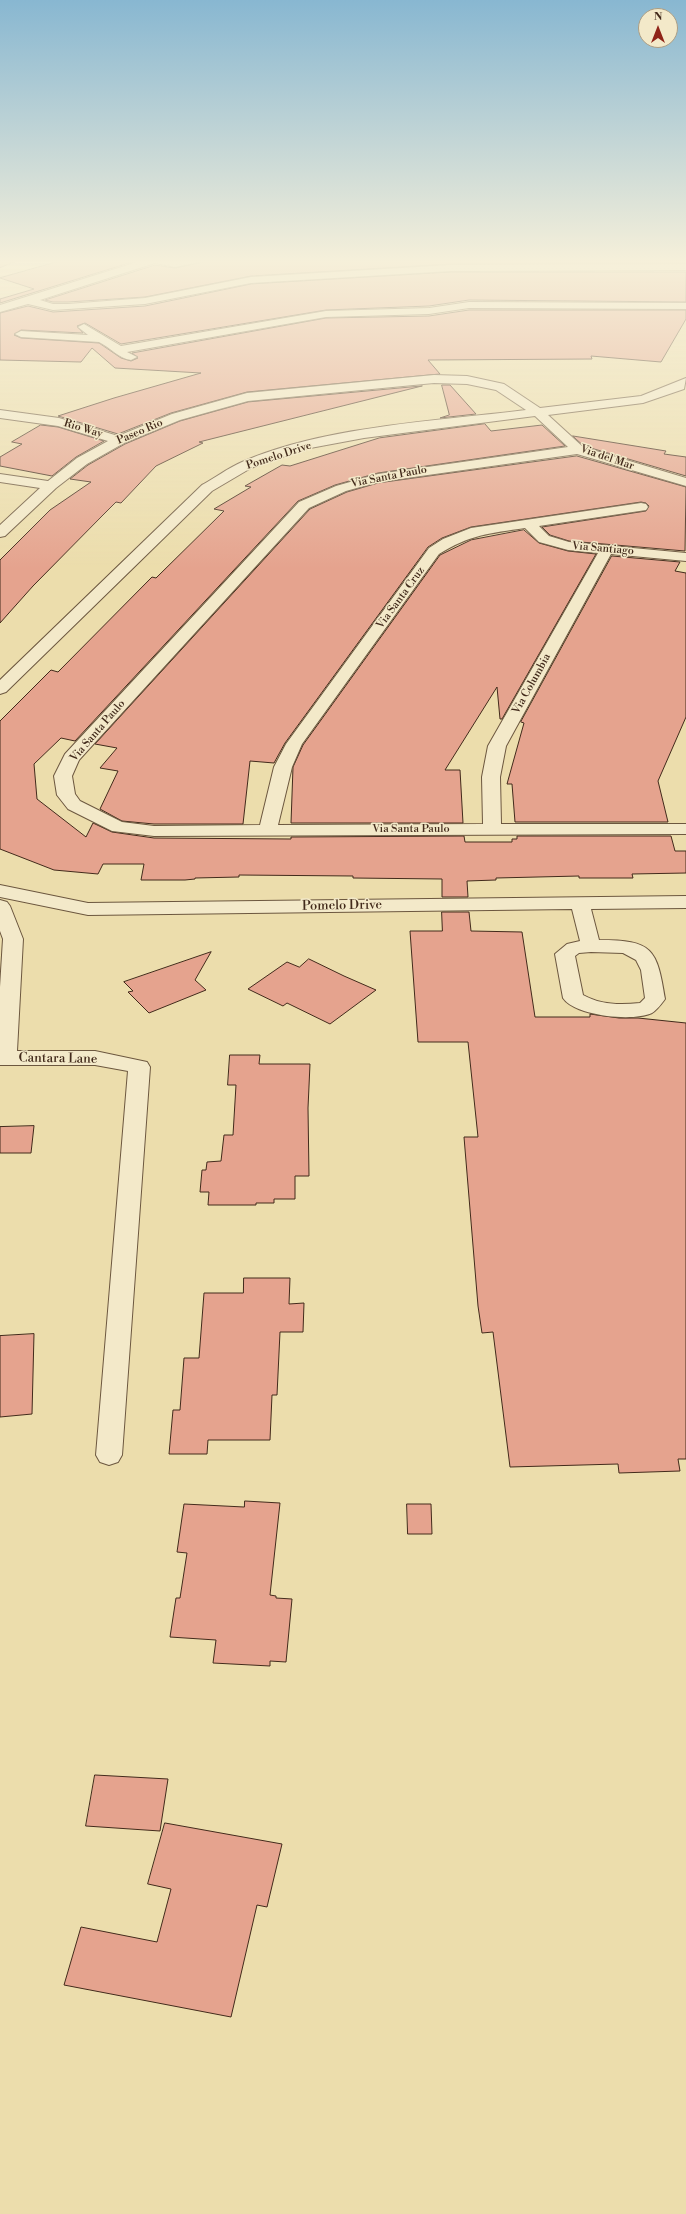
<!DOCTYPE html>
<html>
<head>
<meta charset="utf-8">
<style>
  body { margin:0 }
  #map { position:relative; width:686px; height:2214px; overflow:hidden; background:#ecddac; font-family:"Libre Bodoni",serif }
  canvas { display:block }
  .north { position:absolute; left:638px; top:8px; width:40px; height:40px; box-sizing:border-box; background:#f3e9c9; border:1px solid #ac9d83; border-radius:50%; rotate:0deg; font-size:11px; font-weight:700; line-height:16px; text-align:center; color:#422a1b }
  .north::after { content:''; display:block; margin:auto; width:14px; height:18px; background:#8f2418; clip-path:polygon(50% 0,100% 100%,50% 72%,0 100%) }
</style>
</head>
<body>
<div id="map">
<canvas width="686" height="2214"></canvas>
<div class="north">N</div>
</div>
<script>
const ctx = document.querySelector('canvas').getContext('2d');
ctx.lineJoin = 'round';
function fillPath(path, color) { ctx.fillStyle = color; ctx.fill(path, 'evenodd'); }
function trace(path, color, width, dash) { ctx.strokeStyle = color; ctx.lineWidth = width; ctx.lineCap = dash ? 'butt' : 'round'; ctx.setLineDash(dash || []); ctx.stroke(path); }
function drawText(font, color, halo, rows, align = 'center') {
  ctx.font = font + ' "Libre Bodoni",serif'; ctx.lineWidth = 3; ctx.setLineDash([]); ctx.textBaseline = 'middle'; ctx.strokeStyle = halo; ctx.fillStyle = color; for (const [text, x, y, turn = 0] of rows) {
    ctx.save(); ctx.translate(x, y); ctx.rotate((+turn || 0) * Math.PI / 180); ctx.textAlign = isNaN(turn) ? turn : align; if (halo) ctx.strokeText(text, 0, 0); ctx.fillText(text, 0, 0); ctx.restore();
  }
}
const building = new Path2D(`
  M67 259H142L0 303V299L34 289 0 278Z
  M206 259 686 260V262L451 264 251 276 145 297 68 302H53L45 300 155 265 175 268 204 262Z
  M451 272H686V302L469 300 429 306 326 310 121 344 85 323 77 326 83 333 21 330 14 335 21 338 99 343 121 358 131 361 138 358 132 353 326 318 429 316 469 310H686V319L661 362 591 356 592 359 428 360 440 374 247 392 171 413 118 434 58 416 114 398 201 373 115 368 92 348 81 362 0 360V313L28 306 53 312 145 306 251 284Z
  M442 385H450L476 414 440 418 449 415Z
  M422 386 199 442 203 443 156 466 121 503 116 502 102 516 33 586 0 623V560L50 510 91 482 70 479 88 465 125 444 180 421 248 402Z
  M485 424 491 431 542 425 565 446 378 473 335 485 298 501 75 741 61 738 34 764 37 799 86 837 93 823 112 832 154 838 291 839V837L464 836 465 842H512V839H517V836H671L675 851H686V873L632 874 633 878H579V876L496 878V880L467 881 468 897H442V879L353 878V876L239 875V877L195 878V879L185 880H141L144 864H103L98 874 54 870 0 849V721L51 670 58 672 152 577 156 578 224 511 214 509 251 487 245 486 282 465 290 466 379 438Z
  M41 425 58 427 104 441 76 457 52 476 0 466V457L22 444 12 442Z
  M573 436 666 451 664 454 686 457V476L584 446Z
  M577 456 686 487 685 551 569 541 550 535 542 527 646 511 649 506 646 503 641 502 471 527 442 538 428 547 285 743 274 763 250 761 243 824H154L122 821 100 809 118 771 100 768 117 748 95 744 310 509 347 492 378 483Z
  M524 530 539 543 568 551 596 554 502 719H500L497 687 445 770H460L463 823H291L293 767 303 745 440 555 471 540Z
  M612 556 680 562 675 571 686 573V717L658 781 668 822H515L512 784H507L524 723 521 722Z
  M442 912H469L471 931 522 932 535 1017H590V1014L619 1018H638L686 1023V1459H678L680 1471 619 1473 618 1464 510 1467 493 1332 482 1333 478 1306 464 1137H478L468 1042H418L410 931H442Z
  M211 952 195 980 206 990 149 1013 128 992 133 991 124 982Z
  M309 959 344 976 376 990 330 1024 287 1003 283 1006 248 989 287 962 299 967Z
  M230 1055H260L259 1064H310L308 1108 309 1176H295V1199H274V1203H256V1205H208L209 1192H200L202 1170H206L207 1162 221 1161 224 1135H233L236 1085H228Z
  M34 1126 31 1153H0V1127Z
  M244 1278H290L289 1304 304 1303 303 1332H280L277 1395H272L270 1440H208L207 1454H169L173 1410H180L184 1358H199L204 1293H243Z
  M34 1334 32 1414 0 1417V1336Z
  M245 1501 280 1503 270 1595 276 1596V1598L292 1599 286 1662 270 1661V1666L213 1663 216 1640 170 1637 176 1598H180L187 1553 177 1552 184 1504 244 1507Z
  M407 1504H431L432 1534H408Z
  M95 1775 168 1779 160 1831 86 1826Z
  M165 1823 282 1844 267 1907 257 1905 231 2017 64 1985 81 1927 157 1942 171 1889 148 1884Z`);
fillPath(building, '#e5a38e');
trace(building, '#422a1b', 1);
const minor = new Path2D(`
  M147 259 175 261 205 259 204 261 175 267 155 263 40 300 53 304H68L145 298 251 277 451 265 686 264V270L451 271 251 283 145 304 53 310 28 304 0 312V305Z
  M469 302 686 303V309L469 308 429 314 326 317 127 352 137 357 131 360C118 358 111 348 99 342L21 337 15 334 21 331 88 335 78 327 84 324 121 346 326 311 429 308Z
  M434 375 467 376 504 384 540 408 641 396 686 378 684 389 643 403 548 415 583 447 686 478V486L577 454 378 482 346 491 309 508 79 760 72 776 75 794 80 801 122 822 154 826 260 825 274 767 286 744 429 548 443 539 471 528 641 503 646 504 648 507 646 510 539 526 549 536 569 542 686 553V561L611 554 506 746 500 777 501 824H686V834L154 836 112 831 68 809 57 795 54 776 65 754 299 502 336 486 378 474 568 447 535 416 364 438 305 449 251 468 212 491 6 692 0 694V680L202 485C215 478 228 468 242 462 324 426 437 421 526 410L496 390 467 384 434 383 248 401 180 420 124 443 87 464 56 488 5 536 0 537V525L40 488 0 482V474L48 481 77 458 108 441 58 426 0 418V410L59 418 118 436 172 414 247 393ZM525 528 539 542 568 550 598 553 488 746 482 777 483 824 278 825 292 767 302 744 439 554C469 535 490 533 525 528Z
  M0 885 88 903 686 896V908L591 909 599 940C653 940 657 949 665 999 662 1003 657 1010 652 1013 633 1022 575 1016 563 998L555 954 567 944 580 941 572 909 88 915 0 897ZM591 952 623 953 636 960 641 970 645 998 640 1003C620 1005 601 1005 583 995L575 956 579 953Z
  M0 900 7 902 10 906 23 939 17 1051H95L147 1062 150 1067 122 1455 118 1462 109 1465 100 1462 96 1455 128 1071 95 1065H0V987L3 939 0 931Z`);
const major = new Path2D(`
  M5 259H20L0 267V261Z`);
trace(minor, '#6c573f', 2);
trace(major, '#422a1b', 2);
fillPath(minor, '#f3e9c9');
fillPath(major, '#e6be76');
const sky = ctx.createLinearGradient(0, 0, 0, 569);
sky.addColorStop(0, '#88b7d1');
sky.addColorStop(0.46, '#f6f0da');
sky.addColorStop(1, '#f6f0da00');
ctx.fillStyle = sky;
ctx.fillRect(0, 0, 686, 569);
drawText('11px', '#422a1b', '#f3e9c9', [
  ["Rio Way",83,429,17],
  ["Paseo Rio",140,432,-23],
  ["Pomelo Drive",279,456,-18],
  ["Via del Mar",607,458,19],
  ["Via Santa Paulo",389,477,-11],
  ["Via Santiago",603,549,5],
  ["Via Santa Cruz",401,598,-54],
  ["Via Columbia",532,684,-61],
  ["Via Santa Paulo",98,731,-49],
  ["Via Santa Paulo",411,829]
]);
drawText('13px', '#422a1b', '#f3e9c9', [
  ["Pomelo Drive",342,906,-1],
  ["Cantara Lane",58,1059,1]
]);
</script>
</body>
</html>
